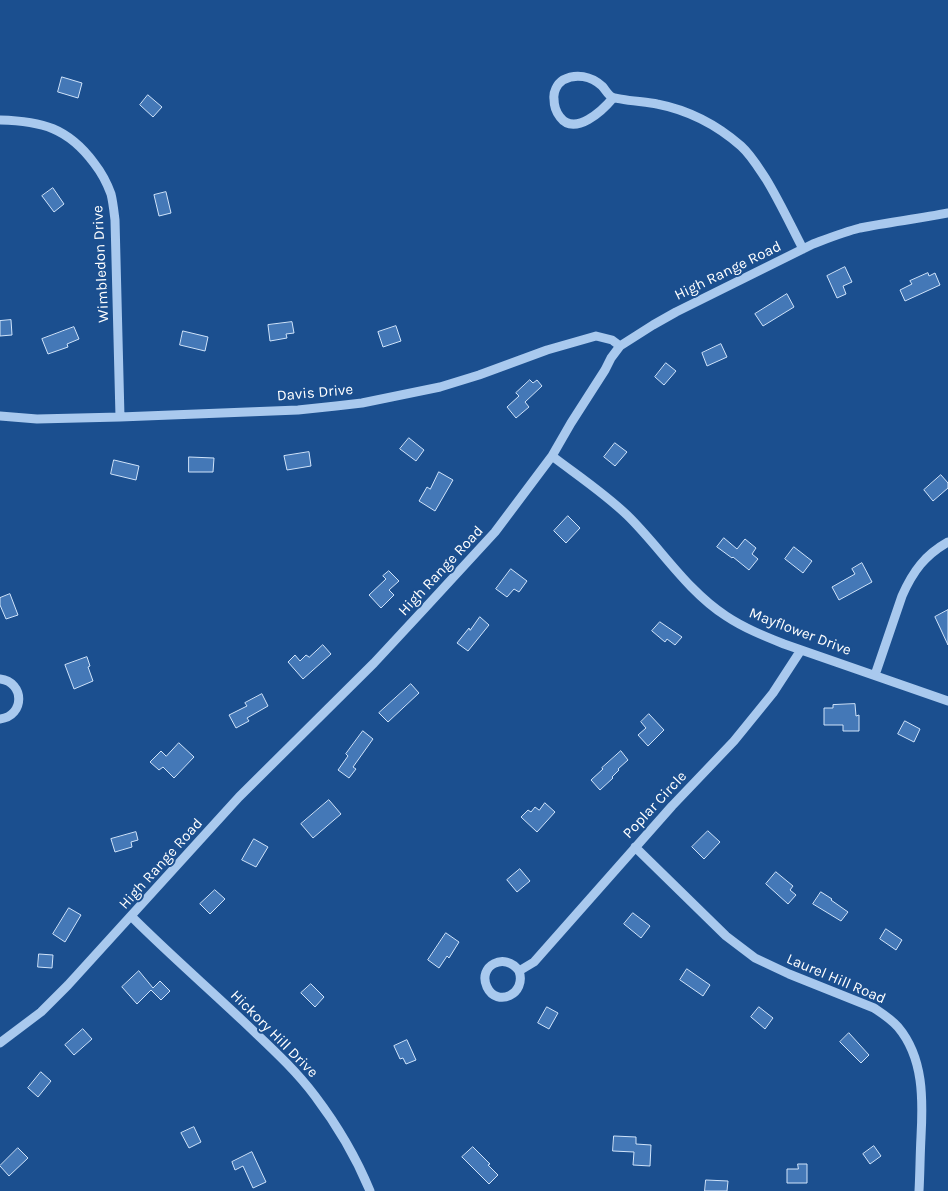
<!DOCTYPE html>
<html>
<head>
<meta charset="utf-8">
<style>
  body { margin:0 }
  canvas { display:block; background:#1b4f8f }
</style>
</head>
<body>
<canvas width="948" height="1191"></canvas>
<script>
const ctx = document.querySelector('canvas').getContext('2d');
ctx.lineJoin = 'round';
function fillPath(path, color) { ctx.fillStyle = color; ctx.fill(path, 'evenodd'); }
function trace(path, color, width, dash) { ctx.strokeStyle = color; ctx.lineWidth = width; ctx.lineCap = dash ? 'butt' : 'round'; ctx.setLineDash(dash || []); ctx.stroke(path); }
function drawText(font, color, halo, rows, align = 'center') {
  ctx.font = font + ' Karla,sans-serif'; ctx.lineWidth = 4; ctx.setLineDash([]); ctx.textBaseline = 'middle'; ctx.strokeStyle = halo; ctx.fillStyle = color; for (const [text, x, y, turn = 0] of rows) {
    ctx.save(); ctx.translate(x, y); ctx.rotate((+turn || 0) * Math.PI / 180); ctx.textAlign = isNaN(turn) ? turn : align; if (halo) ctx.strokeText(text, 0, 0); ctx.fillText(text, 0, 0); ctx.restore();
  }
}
const building = new Path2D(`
  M62 77 82 83 78 98 58 92Z
  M148 95 162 107 153 117 140 105Z
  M53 188 64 204 54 212 42 196Z
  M166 192 171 213 159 216 154 195Z
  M845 267 852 282 843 286 846 294 837 298 827 276Z
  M928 273 929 276 935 273 940 285 905 301 900 290 912 284 910 281Z
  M787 294 794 307 763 326 755 314Z
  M11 320 12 335 0 336V321Z
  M292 322 294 333 286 334 287 338 270 341 268 325Z
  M396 326 401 341 383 347 378 332Z
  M74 327 79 339 67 344 68 347 48 354 42 339Z
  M183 331 208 337 205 351 180 345Z
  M721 344 727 357 707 366 702 353Z
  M666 363 676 371 664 385 655 377Z
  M530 380 533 383 537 380 542 386 525 402 529 407 516 418 507 407 519 396 516 393Z
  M409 438 424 450 416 461 400 449Z
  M615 443 627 452 615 466 604 457Z
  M309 452 311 466 287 470 284 456Z
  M189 457 214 458 213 472H189Z
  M114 460 139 466 136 480 111 474Z
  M439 472 453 480 435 511 419 501 427 487 430 489Z
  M941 475 948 483V488L933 501 924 490Z
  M568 516 580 528 566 543 554 531Z
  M724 538 737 549 745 539 756 548 752 554 758 559 749 570 733 557 732 558 717 547Z
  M794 547 812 561 803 573 785 559Z
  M862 563 872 582 839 600 832 587 855 574 852 569Z
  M511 569 527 581 519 592 514 589 507 597 496 589Z
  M389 571 399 581 389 590 394 595 381 608 369 595 386 579 383 576Z
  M10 594 18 615 6 619 0 605V598Z
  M948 610V645L935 617Z
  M480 617 489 625 468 651 457 643 469 628 470 630Z
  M660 622 682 637 675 645 667 639 665 642 652 631Z
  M323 645 331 654 303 679 288 662 295 655 300 661 306 655 309 657Z
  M87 657 90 666 88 667 93 681 74 689 65 665Z
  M411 684 419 693 388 722 379 713Z
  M262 694 268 706 247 718 249 721 236 728 229 715 247 706 245 703Z
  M855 704 856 716 859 715V731H843V725H824V708H833V705Z
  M649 714 664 730 648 746 638 735 646 728 641 722Z
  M905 721 920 729 914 742 898 734Z
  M363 731 373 739 353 767 356 769 349 778 338 770 348 756 346 754Z
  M179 743 194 757 174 778 163 767 159 770 150 762 161 751 166 756Z
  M621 751 628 760 618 769 619 770 612 777 613 778 600 790 591 780 603 769 602 768Z
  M329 800 341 814 313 838 301 824Z
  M545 803 555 812 537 832 521 817 528 810 531 812 535 807 539 810Z
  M708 831 720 842 704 859 692 847Z
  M136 832 138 840 131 842 132 847 115 852 111 839Z
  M254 839 268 847 256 867 242 860Z
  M520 869 530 881 517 892 507 880Z
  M776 872 793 886 790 890 796 895 788 904 766 884Z
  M215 890 225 899 210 914 200 904Z
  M821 892 832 899 831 900 848 912 841 921 813 904Z
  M69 908 81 915 65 942 53 934Z
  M633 913 650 926 641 938 624 924Z
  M886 929 902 940 896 950 880 939Z
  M446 933 459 942 449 958 447 956 439 968 428 960Z
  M39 954 53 955 52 968 38 967Z
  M687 969 710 985 703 996 680 980Z
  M139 971 153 988 160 981 170 991 161 1000 151 990 137 1004 122 987Z
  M311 984 324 997 315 1007 301 993Z
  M547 1007 558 1013 549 1029 538 1023Z
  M759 1007 773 1018 765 1029 751 1017Z
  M83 1029 92 1039 74 1055 65 1045Z
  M849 1033 869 1055 861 1063 840 1042Z
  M407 1040 416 1060 406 1064 403 1058 400 1059 394 1046Z
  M41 1072 51 1081 38 1097 28 1088Z
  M194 1127 201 1142 189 1148 181 1133Z
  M614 1136 636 1137V1144L651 1145 650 1166 633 1165 634 1152 613 1151Z
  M874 1146 881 1156 870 1164 863 1154Z
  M473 1147 490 1164 488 1165 498 1175 489 1184 462 1157Z
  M18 1148 28 1158 9 1176 0 1166Z
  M252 1152 266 1182 253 1188 243 1166 235 1170 232 1162Z
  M798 1164H807V1183H787V1169H798Z
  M706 1180 728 1181 727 1191H705Z`);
fillPath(building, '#4478b7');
trace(building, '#cfe3fa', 1);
trace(new Path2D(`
  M613 98C603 110 575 137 560 117 556 112 554 106 554 99 553 92 557 84 563 80 576 73 591 76 602 86 605 89 608 95 612 97 618 100 648 102 657 104 688 110 717 125 741 146 751 155 758 167 766 179 780 202 791 226 803 249
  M0 120C42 121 68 128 94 163 101 172 107 183 111 194 113 202 114 212 115 220L120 417
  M0 416 37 419 120 417 298 410 336 406 362 403 440 387 479 375 547 350 596 336 612 340 620 346
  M552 456C577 475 604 493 627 515 660 547 686 590 726 616 744 628 764 636 784 644L948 701
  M875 675 902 596C913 571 925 555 948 542
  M0 679C25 682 25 716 0 719
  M635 847 726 936 755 958 789 974 874 1008C883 1014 891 1019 898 1027 924 1058 923 1100 921 1137 920 1155 920 1173 919 1191
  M132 917C168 953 206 986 243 1021 268 1045 294 1068 315 1096 337 1125 356 1157 370 1191
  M519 971C527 994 497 1008 487 987 477 966 505 951 519 971L534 962 672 806 734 741 773 693 801 650
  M0 1043 41 1012 68 985 239 797 374 663 426 607 495 532 552 456 571 423 605 370 611 358 620 346 653 325 676 312 813 244C829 238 844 232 860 228 889 222 919 219 948 213`), '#a9c9ee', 9);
drawText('15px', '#fff', '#1b4f8f', [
  ["Wimbledon Drive",101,264,-93],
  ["High Range Road",728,271,-26],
  ["Davis Drive",315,393,-5],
  ["High Range Road",441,571,-47],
  ["Mayflower Drive",800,632,21],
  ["Poplar Circle",655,805,-47],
  ["High Range Road",161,864,-48],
  ["Laurel Hill Road",836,979,23],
  ["Hickory Hill Drive",274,1034,45]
]);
</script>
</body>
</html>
